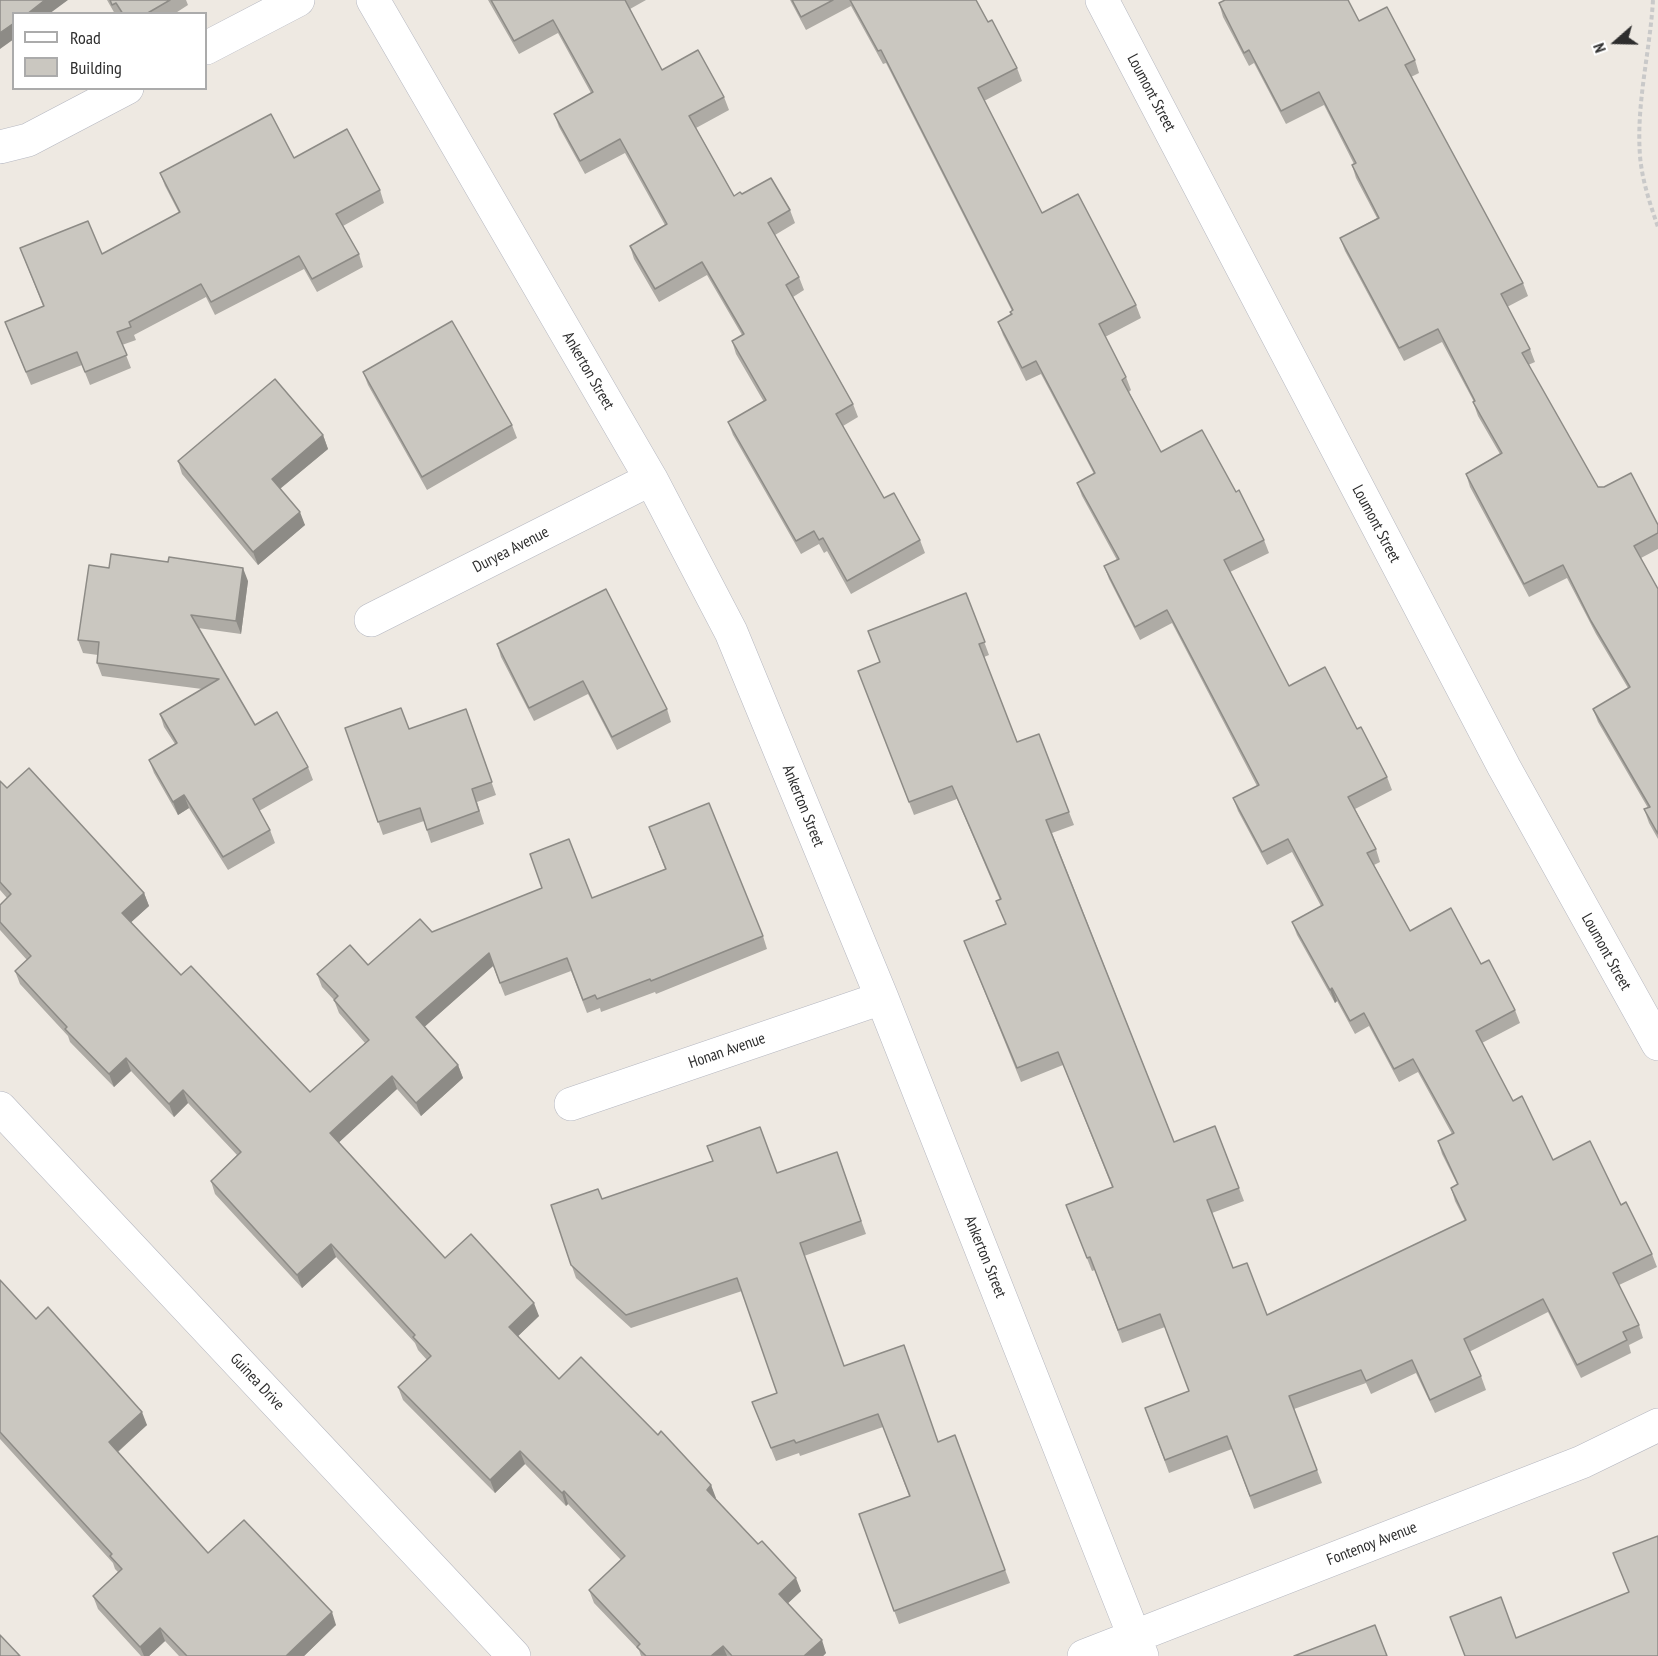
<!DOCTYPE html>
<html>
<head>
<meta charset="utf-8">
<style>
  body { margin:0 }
  #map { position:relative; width:1658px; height:1656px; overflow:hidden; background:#eee9e2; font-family:"PT Sans Narrow",sans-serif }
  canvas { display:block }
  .legend { position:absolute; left:12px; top:12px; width:195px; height:78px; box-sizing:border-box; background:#fff; border:2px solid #ababab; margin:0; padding:8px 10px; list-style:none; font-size:18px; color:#2e2e2e }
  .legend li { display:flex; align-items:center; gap:12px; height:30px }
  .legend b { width:30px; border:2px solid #ababab }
  .north { position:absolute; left:1586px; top:12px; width:60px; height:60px; -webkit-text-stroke:4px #fff; paint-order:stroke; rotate:250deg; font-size:16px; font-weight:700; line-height:24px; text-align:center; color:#2e2e2e }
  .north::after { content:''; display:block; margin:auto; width:21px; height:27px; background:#2e2e2e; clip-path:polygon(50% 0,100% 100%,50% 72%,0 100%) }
</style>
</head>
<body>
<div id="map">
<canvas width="1658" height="1656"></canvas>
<ul class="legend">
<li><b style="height:8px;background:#fff"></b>Road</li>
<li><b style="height:16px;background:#cac7c0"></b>Building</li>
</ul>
<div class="north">N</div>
</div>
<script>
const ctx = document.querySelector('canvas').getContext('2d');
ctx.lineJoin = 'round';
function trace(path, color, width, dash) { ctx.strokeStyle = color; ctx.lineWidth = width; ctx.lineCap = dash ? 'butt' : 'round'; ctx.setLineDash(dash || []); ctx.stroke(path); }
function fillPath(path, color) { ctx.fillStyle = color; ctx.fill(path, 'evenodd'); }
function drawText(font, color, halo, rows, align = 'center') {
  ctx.font = font + ' "PT Sans Narrow",sans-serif'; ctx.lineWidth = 5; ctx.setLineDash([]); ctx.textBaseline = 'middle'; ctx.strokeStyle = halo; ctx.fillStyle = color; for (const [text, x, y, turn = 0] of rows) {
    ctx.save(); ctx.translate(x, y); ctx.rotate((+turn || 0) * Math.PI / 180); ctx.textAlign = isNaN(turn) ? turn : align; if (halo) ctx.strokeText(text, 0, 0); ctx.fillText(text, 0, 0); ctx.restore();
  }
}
const minor = new Path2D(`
  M373 0 651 479 731 632 882 998 1142 1656
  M1102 0 1504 767 1658 1044
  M206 48 298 0
  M0 147 28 140 127 88
  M371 620 651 479
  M571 1104 882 998
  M0 1108 514 1656
  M1084 1656 1582 1462 1658 1425`);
trace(minor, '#b5b7c0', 34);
trace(new Path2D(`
  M1653 0C1650 52 1636 103 1640 156 1642 180 1650 204 1658 227`), '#c9c9c9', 4, [4.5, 3]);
trace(minor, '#fff', 33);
fillPath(new Path2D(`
  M107 0H186L188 5 174 14H115Z
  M488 0H646L630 9 662 70 724 97 729 110 696 128 734 196 742 194 790 210 795 223 775 235 799 277 804 290 793 297 853 404 858 417 843 426 884 498 920 540 925 553 851 594 827 551 824 553 819 544 801 554 733 435 728 422 764 402 736 354 732 341 742 335 707 275 659 302 634 259 630 246 665 225 625 153 585 174 559 127 554 114 591 93 558 33 519 54Z
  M790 0H976L988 22 1017 68 1022 81 984 101 1042 213 1136 305 1141 318 1105 337 1126 377 1131 390 1129 392 1161 452 1264 540 1269 553 1230 572 1289 686 1357 729 1387 777 1392 790 1355 809 1376 849 1380 862 1374 865 1410 931 1481 964 1515 1010 1520 1023 1482 1043 1513 1101 1553 1160 1621 1205 1652 1254 1657 1267 1619 1285 1639 1325 1643 1338 1629 1345 1631 1353 1581 1378 1548 1312 1469 1352 1481 1376 1486 1390 1435 1413 1416 1373 1371 1394 1366 1383 1294 1409 1322 1483 1254 1509 1232 1449 1169 1473 1145 1408 1189 1391 1165 1327 1122 1343 1095 1270 1092 1271 1071 1218 1112 1187 1063 1065 1021 1082 964 941 1005 924 1000 900 957 799 914 815 858 671 880 662 966 593 989 655 984 657 1017 742 1069 812 1074 825 1052 833 1174 1142 1215 1126 1244 1201 1212 1213 1233 1268 1267 1315 1465 1221 1455 1201 1451 1188 1457 1184 1442 1154 1438 1141 1452 1134 1418 1072 1399 1082 1369 1026 1355 1034 1337 1001 1335 1003 1297 935 1292 922 1321 906 1292 852 1267 865 1238 811 1233 798 1257 786 1172 623 1140 640 1109 579 1104 566 1117 560 1082 496 1077 483 1094 474 1041 374 1026 381 1003 335 998 322 1011 315 1010 312 1012 311 886 63 883 64 851 6 806 30Z
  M1219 3 1359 21 1415 60 1419 73 1411 77 1523 283 1528 296 1507 307 1530 349 1535 362 1528 365 1598 487 1658 525V549L1641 558 1658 589V839L1649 823 1644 809 1648 808 1598 722 1593 709 1628 688 1596 634 1567 578 1529 597 1470 487 1466 474 1500 454 1478 416 1473 402H1474L1442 342 1404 361 1345 251 1340 238 1377 218 1356 178 1352 165 1354 164 1324 105 1286 124 1254 63 1249 66 1223 17Z
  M294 158 380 190 384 203 343 226 359 254 363 267 317 292 304 269 215 315 206 297 134 335 136 340 122 345 131 368 90 385 82 365 31 385 5 322 43 306 20 248 102 254 179 213 165 186 160 173Z
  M363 372 512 425 517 438 427 490 368 385Z
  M323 435 328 449 280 489 305 525 258 565 182 474 178 461Z
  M248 581 241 634 198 628 255 725 308 767 313 780 259 811 270 830 275 843 228 870 189 808 178 815 154 773 149 760 175 744 164 727 160 714 202 689 102 676 97 663 98 655 83 653 78 640Z
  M497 644 667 709 671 722 617 750 588 694 534 721 501 657Z
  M466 709 496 795 477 802 484 824 431 843 424 821 383 835 345 728 409 729Z
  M0 781 7 788 144 893 149 906 131 922 181 975 310 1092 365 1043 339 1013 334 1000 322 987 317 974 368 965 432 932 592 898 665 869 649 827 763 936 767 949 656 994 655 992 601 1012 600 1008 587 1013 571 971 505 996 493 966 424 1027 458 1065 463 1078 421 1116 397 1089 339 1142 445 1258 539 1316 518 1336 559 1379 658 1435 711 1485 715 1499 801 1591 788 1603 826 1653 823 1656H641L639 1650 594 1603 589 1590 621 1560 568 1504 566 1506 525 1464 495 1493 403 1400 398 1387 427 1360 418 1350 415 1343 336 1257 302 1288 215 1194 211 1181 237 1155 188 1103 174 1117 131 1071 114 1087 70 1042 68 1036 20 984 15 971 27 960 0 930V905L7 898 0 890Z
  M837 1152 866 1234 804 1256 844 1366 938 1442 955 1435 1010 1583 899 1624 859 1514 909 1496 883 1427 800 1456 799 1453 776 1461 752 1402 777 1393 742 1291 631 1328 576 1278 551 1205 602 1199 777 1173Z
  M0 1281 36 1319 147 1425 118 1452 208 1553 336 1625 304 1656H179L165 1641 149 1656H141L98 1609 93 1596 118 1572 115 1569 113 1563 0 1439Z`), '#aeaba5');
fillPath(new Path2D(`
  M45 0H68L49 14H27Z
  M14 23V39L0 49V33Z
  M323 435 328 449 276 492 272 479Z
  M300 512 305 525 258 565 253 552Z
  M243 568 248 581 241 634 236 621Z
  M184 795 189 808 178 815 173 802Z
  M144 893 149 906 127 926 122 913Z
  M489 953 493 966 421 1030 416 1017Z
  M1332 988 1337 1001 1335 1003 1330 990Z
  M126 1058 131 1071 114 1087 109 1074Z
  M458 1065 463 1078 421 1116 416 1103Z
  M392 1076 397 1089 335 1146 330 1133Z
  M183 1090 188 1103 174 1117 169 1104Z
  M331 1244 336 1257 302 1288 297 1275Z
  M534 1303 539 1316 514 1340 509 1327Z
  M142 1412 147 1425 114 1455 109 1442Z
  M520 1451 525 1464 495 1493 490 1480Z
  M711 1485 716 1498 712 1503 707 1490Z
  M564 1491 568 1504 566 1506 562 1493Z
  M796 1578 801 1591 784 1607 779 1594Z
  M332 1612 336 1625 304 1656H286Z
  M160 1628 165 1641 149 1656H144L140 1647Z
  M822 1640 826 1653 823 1656H804Z
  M723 1646 727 1656H711Z`), '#8d8b86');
const building = new Path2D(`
  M0 0H45L27 14H14V23L0 33Z
  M110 0H170L146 14H123L116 3 112 5Z
  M491 0H625L662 70 698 50 724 97 689 116 734 196 740 192 742 194 771 178 790 210 768 223 799 277 786 285 853 404 836 414 884 498 894 493 920 540 847 581 823 538 819 540 814 531 796 541 728 422 766 400 732 341 744 334 702 262 655 289 630 246 667 224 620 139 580 161 554 114 593 92 553 20 514 41Z
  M792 0H833L801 17Z
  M850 0H976L988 22 992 20 1017 68 978 88 1042 213 1078 194 1136 305 1099 324 1126 377 1122 380 1161 452 1202 430 1236 492 1239 490 1264 540 1224 560 1289 686 1325 667 1357 729 1361 727 1387 777 1348 797 1376 849 1367 853 1410 931 1451 908 1481 964 1489 960 1515 1010 1476 1031 1513 1101 1522 1096 1553 1160 1590 1141 1621 1205 1626 1202 1652 1254 1613 1273 1639 1325 1623 1332 1627 1340 1577 1365 1543 1299 1464 1339 1481 1376 1430 1400 1412 1360 1366 1381 1361 1370 1289 1396 1317 1470 1250 1496 1227 1436 1165 1460 1145 1408 1189 1391 1160 1314 1118 1330 1090 1257 1087 1258 1066 1205 1113 1187 1058 1052 1017 1068 964 941 1006 924 996 901 1001 899 952 786 909 802 858 671 880 662 868 631 966 593 985 642 979 644 1017 742 1039 734 1069 812 1046 820 1174 1142 1215 1126 1239 1188 1207 1200 1233 1268 1247 1263 1267 1315 1466 1220 1451 1188 1458 1184 1438 1141 1454 1133 1413 1059 1394 1069 1364 1013 1350 1021 1332 988 1330 990 1292 922 1323 905 1288 839 1262 852 1233 798 1259 785 1167 610 1135 627 1104 566 1119 559 1077 483 1095 473 1036 361 1022 368 998 322 1012 314 1010 312 1013 310 881 50 878 51Z
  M1225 0H1348L1359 21 1387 7 1415 60 1405 65 1523 283 1501 294 1530 349 1522 353 1598 487H1604L1631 473 1658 525V533L1634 546 1658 589V834L1644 809 1650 807 1593 709 1630 687 1591 621 1563 565 1524 584 1466 474 1502 453 1473 402 1475 401 1438 329 1399 348 1340 238 1379 218 1352 165 1356 163 1319 92 1281 111 1249 50 1244 53 1219 3Z
  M271 114 294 158 347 129 380 190 336 214 359 254 312 279 299 256 211 302 201 284 129 322 131 327 117 332 127 355 85 372 77 352 26 372 5 322 44 306 20 248 88 221 102 254 180 212 160 173Z
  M452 321 512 425 422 477 363 372Z
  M275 379 323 435 272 479 300 512 253 552 178 461Z
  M111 554 168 562 169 557 243 568 236 621 191 615 255 725 277 712 308 767 253 799 270 830 223 857 184 795 173 802 149 760 177 743 160 714 219 679 97 663 99 642 78 640 89 565 109 568Z
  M606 589 667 709 612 737 583 681 529 708 497 644Z
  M401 708 409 729 466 709 492 782 472 789 479 811 427 830 420 808 378 822 345 728Z
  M29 768 144 893 122 913 181 975 191 966 310 1092 369 1040 334 1000 338 996 317 974 350 945 368 965 420 919 432 932 542 888 530 854 569 839 592 898 666 869 649 827 709 803 763 936 651 981 650 979 597 999 595 995 583 1000 567 958 500 983 489 953 416 1017 458 1065 416 1103 392 1076 330 1133 445 1258 471 1234 534 1303 509 1327 559 1379 581 1357 658 1435 661 1431 711 1485 707 1490 758 1544 762 1541 796 1578 779 1594 822 1640 804 1656H732L723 1646 711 1656H646L637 1647 640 1644 589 1590 625 1556 564 1491 562 1493 520 1451 490 1480 398 1387 431 1356 413 1337 415 1335 331 1244 297 1275 211 1181 241 1152 183 1090 169 1104 126 1058 109 1074 65 1029 67 1027 15 971 31 956 0 922V905L11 894 0 882V781L7 788Z
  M760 1127 777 1173 837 1152 861 1221 800 1243 844 1366 904 1345 938 1442 955 1435 1005 1570 894 1611 859 1514 910 1496 878 1414 796 1443 794 1440 771 1448 752 1402 777 1393 737 1278 626 1315 571 1265 551 1205 598 1189 602 1199 713 1161 707 1146Z
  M0 1280 36 1319 48 1307 142 1412 109 1442 208 1553 244 1520 332 1612 286 1656H187L160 1628 140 1647 93 1596 122 1569 110 1556 112 1554 0 1432Z
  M1658 1536V1656H1465L1450 1617 1501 1597 1516 1638 1629 1592 1613 1553Z
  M1375 1625 1387 1656H1294Z
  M0 1635 20 1656H0Z`);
fillPath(building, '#cac7c0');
trace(building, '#8d8b86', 1.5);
drawText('16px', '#2e2e2e', '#fff', [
  ["Loumont Street",1151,93,62],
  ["Ankerton Street",588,371,60],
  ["Loumont Street",1376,524,62],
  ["Duryea Avenue",511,550,-27],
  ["Ankerton Street",803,806,68],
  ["Loumont Street",1606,952,61],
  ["Honan Avenue",727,1051,-19],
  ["Ankerton Street",985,1257,68],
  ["Guinea Drive",257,1382,47],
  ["Fontenoy Avenue",1372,1544,-21]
]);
</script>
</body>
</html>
